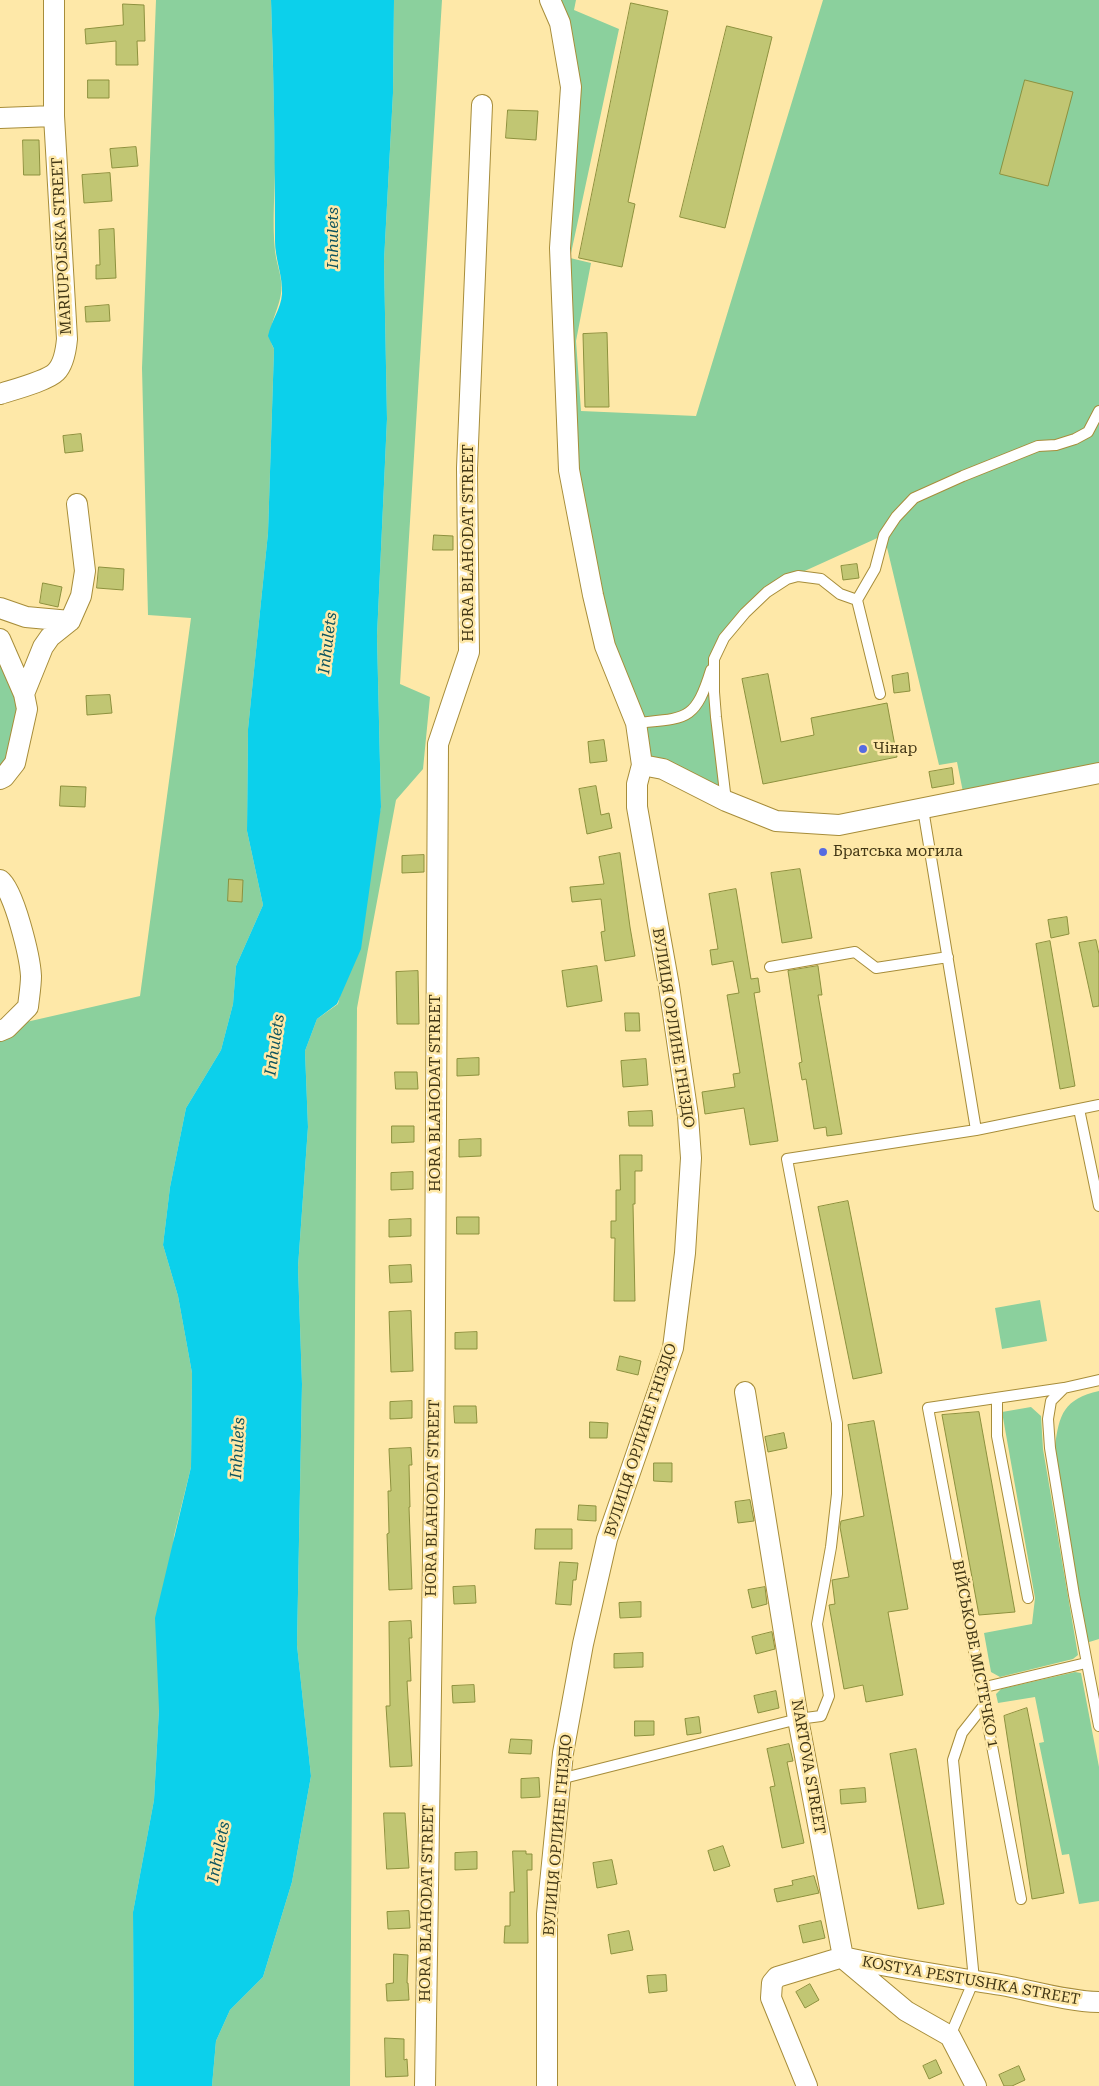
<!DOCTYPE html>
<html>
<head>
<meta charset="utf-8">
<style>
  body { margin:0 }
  canvas { display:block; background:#fee8a8 }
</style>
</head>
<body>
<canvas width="1099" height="2086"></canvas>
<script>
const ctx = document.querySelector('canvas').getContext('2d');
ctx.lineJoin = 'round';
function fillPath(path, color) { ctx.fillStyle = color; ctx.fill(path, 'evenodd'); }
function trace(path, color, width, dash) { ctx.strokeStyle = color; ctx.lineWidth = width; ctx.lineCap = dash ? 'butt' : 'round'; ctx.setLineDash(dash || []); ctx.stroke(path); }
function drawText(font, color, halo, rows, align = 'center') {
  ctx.font = font + ' "Roboto Serif",serif'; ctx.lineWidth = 5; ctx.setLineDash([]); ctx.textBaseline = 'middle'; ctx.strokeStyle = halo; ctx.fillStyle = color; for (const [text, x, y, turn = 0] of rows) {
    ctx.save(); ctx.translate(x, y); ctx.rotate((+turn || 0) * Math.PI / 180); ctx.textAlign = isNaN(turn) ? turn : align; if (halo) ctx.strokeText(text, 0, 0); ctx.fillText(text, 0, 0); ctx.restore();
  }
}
fillPath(new Path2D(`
  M156 0H271C273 54 274 109 275 163 275 192 272 222 275 251 276 261 280 271 281 281 285 306 262 327 274 349L268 533 248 729 247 831 263 905 236 966 233 1004 221 1050 186 1108 170 1187 163 1245 178 1296 192 1373 191 1467 174 1536 159 1709 154 1800 133 1912 134 2086H0V1028L140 996 191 618 148 615 142 368Z
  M394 0H442L400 684 430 697 423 769 396 800 357 1008 350 2086H212L216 2041 230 2010 263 1977 292 1882 311 1776 297 1645 302 1384 298 1267 308 1127 305 1051 317 1019 338 1004 381 807 377 636 387 419 384 261 393 93Z
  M550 0H576L574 10 619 29 570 258 591 263 576 341 581 411 696 416 823 0H1099V765L963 792 957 762 939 765 884 535 787 579 745 613 714 659 726 801 642 765 605 646 563 364 571 87Z
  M0 639 27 709 0 779Z
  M1040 1300 1047 1341 1002 1349 995 1308Z
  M1099 1391V1639L1086 1643 1055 1447C1059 1414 1064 1399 1099 1391Z
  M1031 1407 1041 1416 1043 1449 1078 1655 1073 1659 1000 1677 991 1672 984 1633 1032 1624 1035 1598 1002 1412Z
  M1075 1672 1081 1673 1099 1767V1901L1079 1904 1069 1854 1062 1855 1039 1743 1044 1742 1035 1697 998 1703 996 1694 1001 1689Z`), '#8bd09d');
fillPath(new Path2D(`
  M271 0H394L393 93 384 261 387 419 377 636 381 807 361 949 337 1004 317 1019 305 1051 308 1127 298 1267 302 1384 297 1645 311 1776 292 1882 263 1977 230 2010 216 2041 212 2086H134L133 1912 154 1800 159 1709 155 1618 191 1467 192 1373 178 1296 163 1245 170 1187 186 1108 221 1050 233 1004 236 966 263 905 247 831 248 729 268 533 274 349 268 336C271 321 281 309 282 294 283 276 275 259 275 241 275 160 274 80 271 0Z`), '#0cd0eb');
const building = new Path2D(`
  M631 3 668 11 628 202 635 204 622 267 579 258Z
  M123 4 144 5 145 41H137L138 65H116V41L86 44 85 29 123 25Z
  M727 26 772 37 725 228 680 217Z
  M88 80H109V98H88Z
  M1025 80 1073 92 1048 186 1000 174Z
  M508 110 538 111 536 140 506 138Z
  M23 140H39L40 175H24Z
  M136 147 138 166 112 168 110 149Z
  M110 173 112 201 84 203 82 175Z
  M114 229 116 278 96 279V265H100L99 230Z
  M109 305 110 321 86 322 85 307Z
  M607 333 609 407H585L583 334Z
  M81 434 83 451 65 453 63 436Z
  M434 535 453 536V550H433Z
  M857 564 859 578 843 580 841 566Z
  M99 567 124 569 123 590 97 588Z
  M43 583 62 587 58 607 40 603Z
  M908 673 910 691 894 693 892 676Z
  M768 674 781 742 814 735 811 718 887 703 897 757 763 784 742 679Z
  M110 695 112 713 87 715 86 696Z
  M604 740 607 761 590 763 588 742Z
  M952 768 954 784 932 788 929 772Z
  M61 786 86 787 85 807 60 806Z
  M596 786 601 815 609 813 612 828 587 834 579 789Z
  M620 853 630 927 635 956 605 961 601 932 605 931 601 899 572 902 570 887 604 884 599 857Z
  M424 855V872L402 873V856Z
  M800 869 812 938 782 943 771 873Z
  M229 879 243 880 242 902 228 901Z
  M736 889 751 979 758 978 760 992 754 993 778 1141 750 1145 744 1108 705 1114 702 1092 735 1087 733 1074 740 1073 727 995 739 993 733 961 712 965 710 950 718 949 709 894Z
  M1067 917 1069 934 1051 938 1048 920Z
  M1096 940 1099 954V1006L1093 1007 1079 943Z
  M1050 941 1075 1086 1060 1089 1036 944Z
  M597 966 602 1001 567 1007 562 971Z
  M818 966 822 995H818L842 1134 827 1136 826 1127 814 1129 806 1079 802 1080 799 1063 802 1062 788 971Z
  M418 971 419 1024H397L396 972Z
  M625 1013H639L640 1031H626Z
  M479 1058V1075L457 1076V1059Z
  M646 1059 648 1085 623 1087 621 1061Z
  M395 1072H417L418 1089H396Z
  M652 1111 653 1126H629L628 1112Z
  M392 1126H414V1142L392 1143Z
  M481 1139V1156L459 1157V1140Z
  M620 1155H642V1171H635V1204H633L635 1301H614L615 1238H611V1221H616V1190H620Z
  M413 1172V1189L391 1190V1173Z
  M848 1201 882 1373 853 1379 818 1207Z
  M457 1217H479V1234H457Z
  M411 1219V1236L389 1237V1220Z
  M411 1265 412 1282 390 1283 389 1266Z
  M411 1311 413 1371 391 1372 389 1312Z
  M477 1332V1349H455V1333Z
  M620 1356 641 1361 638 1375 617 1370Z
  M412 1401V1418L390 1419V1402Z
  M454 1406H476L477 1423H455Z
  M979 1412 1015 1612 979 1615 942 1415Z
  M874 1421 908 1609 888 1612 903 1695 866 1702 863 1685 844 1689 829 1605 835 1604 832 1580 849 1577 840 1527 841 1521 864 1516 848 1425Z
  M590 1422 608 1423 607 1438H590Z
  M784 1433 787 1448 768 1452 765 1437Z
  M411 1448 412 1465H409L410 1507H409L412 1589 389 1590 387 1534 389 1533 388 1491H391L389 1449Z
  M654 1463H672V1482L654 1481Z
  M750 1500 754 1521 738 1523 735 1502Z
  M579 1505 596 1506V1521L578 1520Z
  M536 1529H572V1549H535Z
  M560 1562 578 1563 576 1580H573L571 1605 556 1604Z
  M475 1586 476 1603 454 1604 453 1587Z
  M765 1587 767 1604 752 1608 748 1590Z
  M641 1602V1617L620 1618 619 1603Z
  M411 1621 412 1638H409L411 1681H407L412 1766 390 1767 386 1706H390L389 1622Z
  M772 1632 775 1649 756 1654 752 1637Z
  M643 1653V1667L614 1668V1654Z
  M474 1685 475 1702 453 1703 452 1686Z
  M776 1691 779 1708 758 1713 754 1696Z
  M1027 1708 1064 1893 1032 1899 1004 1716Z
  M699 1717 701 1733 687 1735 685 1719Z
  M635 1721H654V1735L635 1736Z
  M511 1739 532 1740 531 1754 509 1753Z
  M789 1744 793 1761 787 1762 804 1843 782 1848 770 1787 775 1786 767 1749Z
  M916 1749 944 1904 918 1909 890 1754Z
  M539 1778 540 1797 521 1798V1779Z
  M865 1788 866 1802 841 1804 840 1790Z
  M384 1813H405L409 1868 387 1869Z
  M723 1846 730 1866 714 1871 708 1851Z
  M513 1851H526V1854H532V1870H527L528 1943H504L505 1926H510V1892H514Z
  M477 1852V1869L455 1870V1853Z
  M612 1860 617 1884 597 1888 593 1863Z
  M814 1876 819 1893 777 1902 774 1889 793 1885 792 1881Z
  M409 1911 410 1928 388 1929 387 1912Z
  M821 1921 825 1938 803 1943 799 1926Z
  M629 1931 633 1950 611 1954 608 1935Z
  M394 1954 408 1955 407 1983H408L409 2000 387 2001 386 1984 393 1983Z
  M666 1975 667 1991 649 1993 647 1976Z
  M810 1984 819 2000 805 2008 796 1992Z
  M385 2038 404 2039V2060L407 2059 408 2076 386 2077Z
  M936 2060 942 2073 929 2079 923 2066Z
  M1019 2066 1025 2080 1012 2086H1004L999 2075Z`);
fillPath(building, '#c1c673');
trace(building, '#8d913e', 1);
const service = new Path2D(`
  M880 694 857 600 875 569 884 535 896 517 914 498 963 476 1038 446 1056 445 1075 439 1088 432 1099 411
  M636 723C686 718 695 722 711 670
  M726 801 716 717 714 692V659L724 638 745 613 767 592 787 579 798 576 821 579 840 594 857 600
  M923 809 976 1130
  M770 967 855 952 876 968 948 957
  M1079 1109 1099 1206
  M1064 1388 1051 1401 1048 1419 1050 1448 1074 1595 1099 1726
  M997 1399V1436L1028 1598
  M981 1688 1086 1663
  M560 1779 798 1719 821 1716 829 1696 817 1624 831 1547 837 1494V1423L787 1159 976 1130 1099 1105
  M1021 1899 928 1408 1064 1388 1099 1380
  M950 2036 974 1980 953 1760 962 1733 985 1704`);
const minor = new Path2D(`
  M0 118 54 116
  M0 394C12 390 47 381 56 372 64 364 66 350 67 339L54 116V0
  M0 608 26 617 70 621
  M0 639 24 694 27 709 15 763 4 777 0 779
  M24 694 43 647 50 637 70 621 81 596 85 571 77 504
  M642 765 663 769 726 801 776 821 839 825 1099 773
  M0 880C14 890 30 957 31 976 31 986 29 997 28 1007L7 1028 0 1031
  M745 1392 798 1719 843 1957 777 1977 772 1983 771 1998 807 2086
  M843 1957C895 1969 948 1976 1001 1985 1034 1991 1066 2001 1099 2002
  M844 1959 906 2011 950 2036 976 2086
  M425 2086 434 1493 438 744 469 652 467 468 482 105
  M547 2086V1914L563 1753 583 1644 607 1539 673 1348 685 1253 691 1158 688 1116 669 986 637 807V784L642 765 636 723 605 646 593 595 569 470 560 248 571 87 560 23 550 0`);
trace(service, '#a78d3a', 12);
trace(minor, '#a78d3a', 22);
trace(service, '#fff', 10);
trace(minor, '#fff', 20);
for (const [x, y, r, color] of [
  [863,749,5,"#566be1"],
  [823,852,5,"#566be1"]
]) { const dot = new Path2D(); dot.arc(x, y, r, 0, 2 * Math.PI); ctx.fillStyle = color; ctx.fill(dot); trace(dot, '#fee8a8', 2); }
drawText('15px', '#413614', '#fee8a8', [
  ["MARIUPOLSKA STREET",62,246,-93],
  ["HORA BLAHODAT STREET",469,543,-90],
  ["ВУЛИЦЯ ОРЛИНЕ ГНІЗДО",673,1028,81],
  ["HORA BLAHODAT STREET",436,1093,-90],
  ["ВУЛИЦЯ ОРЛИНЕ ГНІЗДО",641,1440,-72],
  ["HORA BLAHODAT STREET",433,1498,-89],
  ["ВІЙСЬКОВЕ МІСТЕЧКО 1",975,1654,79],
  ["NARTOVA STREET",808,1767,80],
  ["ВУЛИЦЯ ОРЛИНЕ ГНІЗДО",558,1835,-85],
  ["HORA BLAHODAT STREET",427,1903,-89],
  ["KOSTYA PESTUSHKA STREET",971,1981,10]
]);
drawText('15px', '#413614', '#fee8a8', [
  ["Чінар",873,749],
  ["Братська могила",833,852]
], 'left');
drawText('italic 16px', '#0e545f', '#fee8a8', [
  ["Inhulets",333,238,-90],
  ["Inhulets",328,643,-83],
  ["Inhulets",275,1045,-82],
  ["Inhulets",238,1448,-87],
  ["Inhulets",219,1852,-79]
]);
</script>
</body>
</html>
